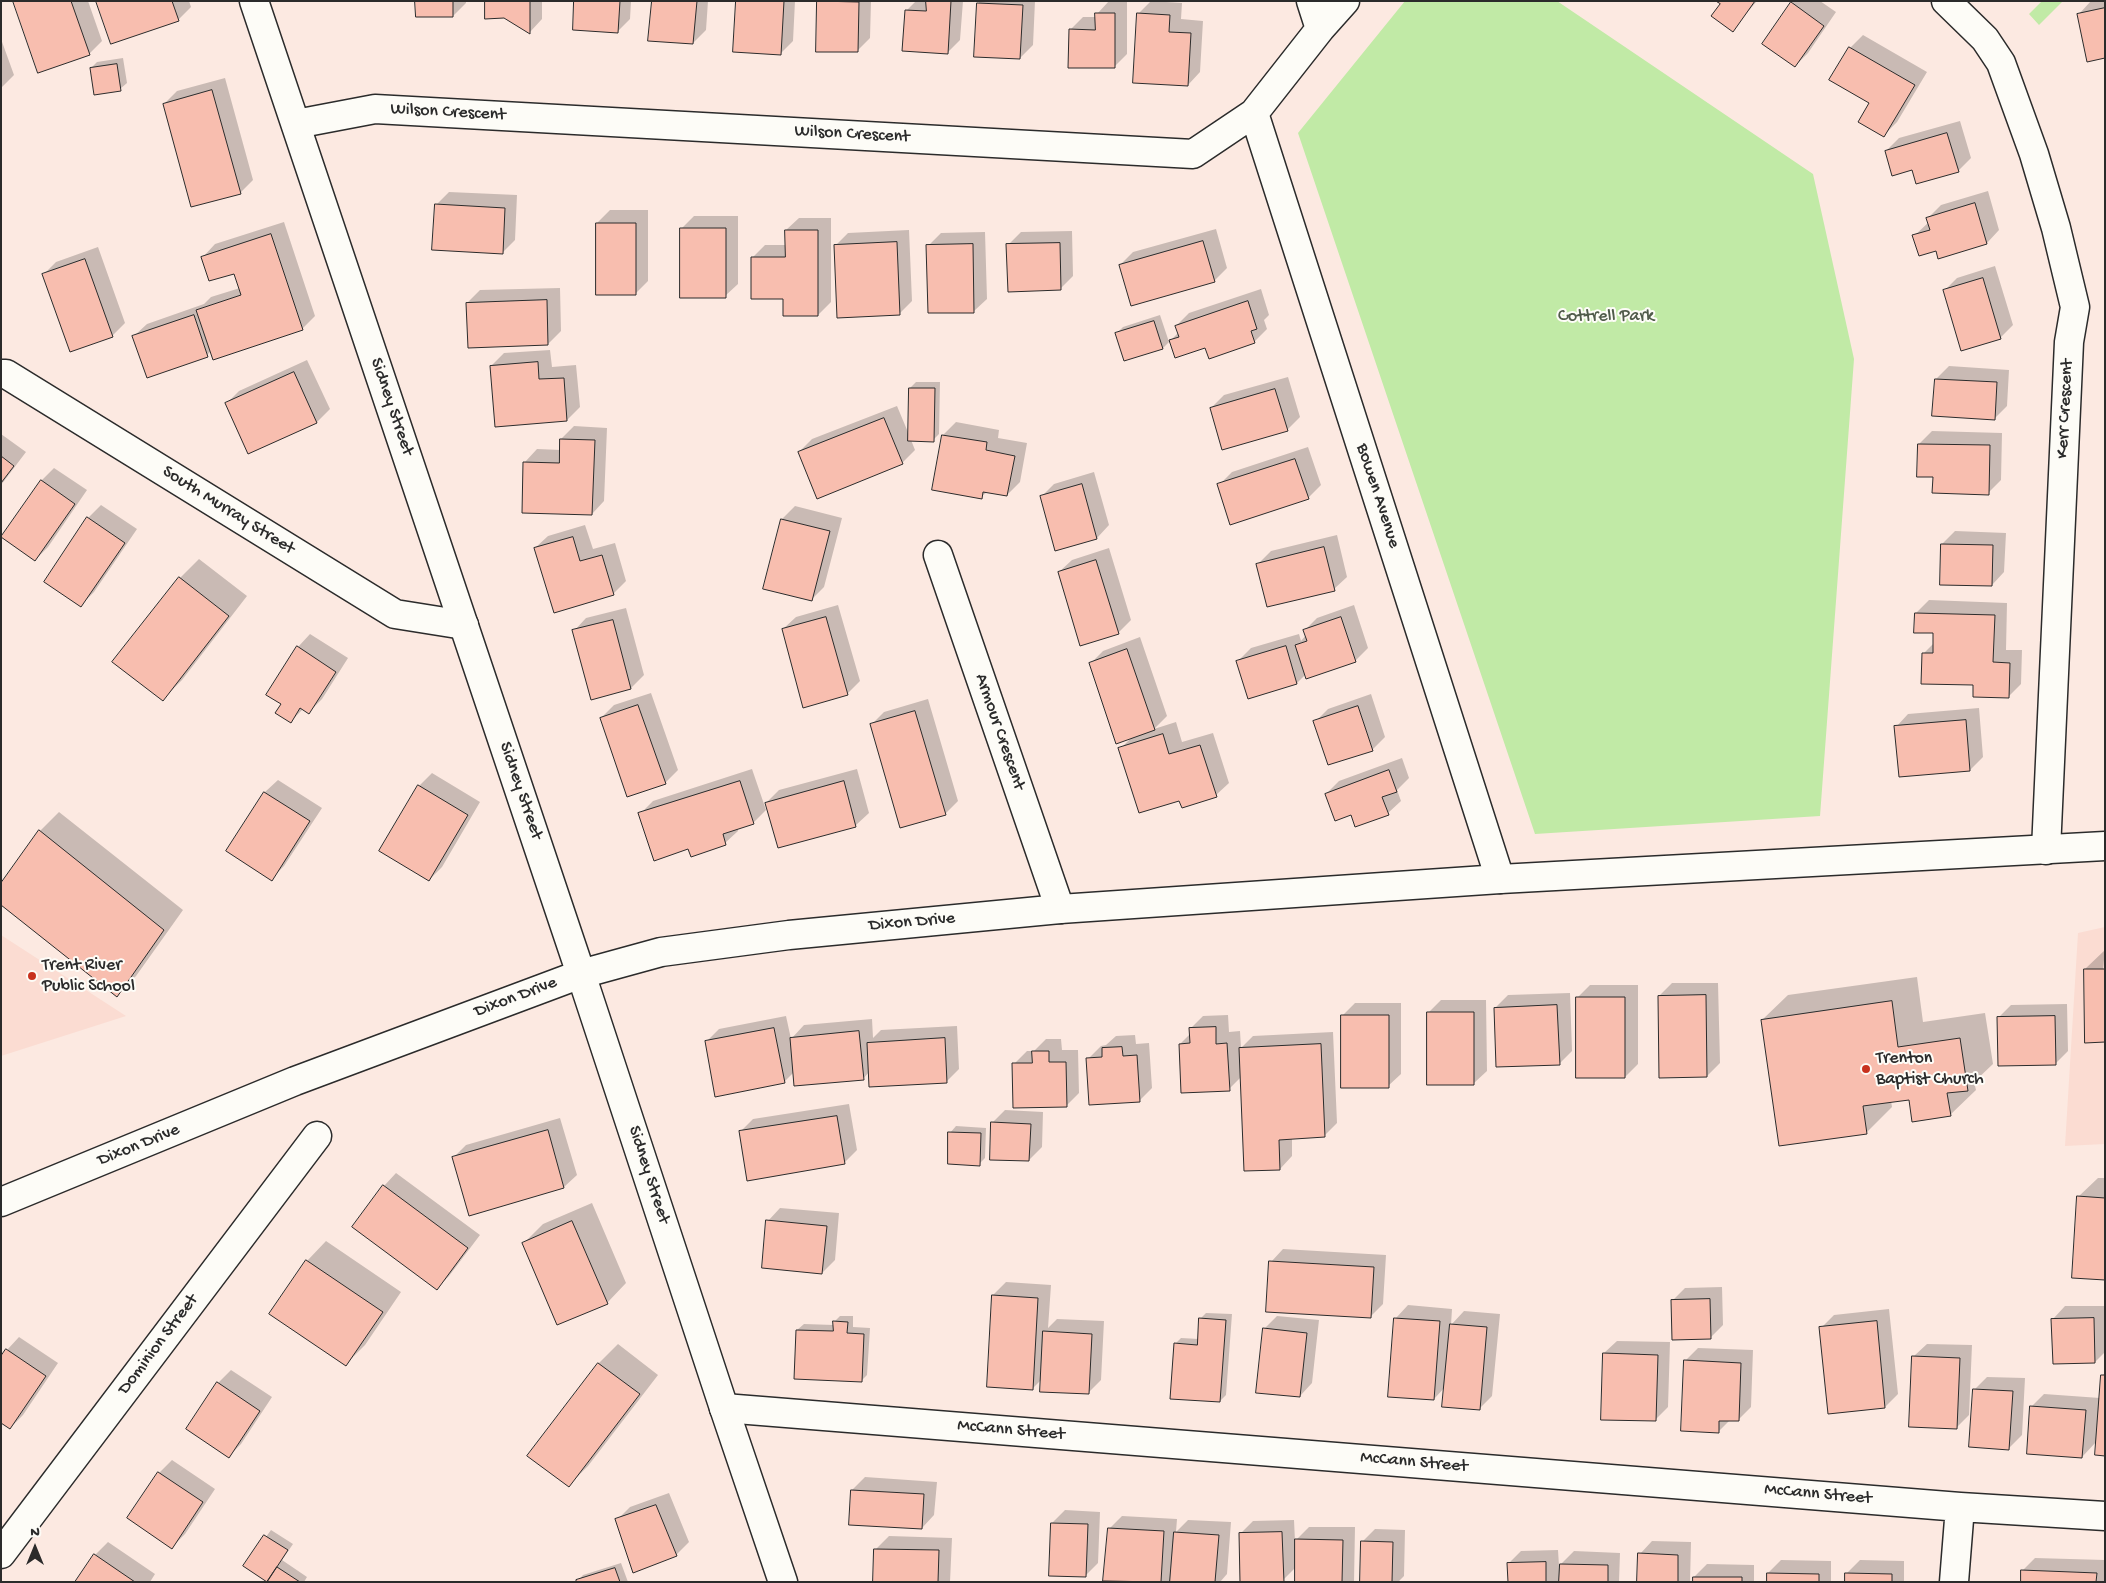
<!DOCTYPE html>
<html>
<head>
<meta charset="utf-8">
<style>
  body { margin:0 }
  #map { position:relative; width:2106px; height:1583px; overflow:hidden; background:#fce9e1; font-family:"Gochi Hand",sans-serif }
  canvas { display:block }
  .frame { position:absolute; inset:0; border:2px solid #2b2b2b; pointer-events:none }
  .north { position:absolute; left:10px; top:1523px; width:50px; height:50px; -webkit-text-stroke:4px #fdfcf7; paint-order:stroke; rotate:0deg; font-size:14px; font-weight:700; line-height:20px; text-align:center; color:#2b2b2b }
  .north::after { content:''; display:block; margin:auto; width:18px; height:22px; background:#2b2b2b; clip-path:polygon(50% 0,100% 100%,50% 72%,0 100%) }
</style>
</head>
<body>
<div id="map">
<canvas width="2106" height="1583"></canvas>
<div class="frame"></div>
<div class="north">N</div>
</div>
<script>
const ctx = document.querySelector('canvas').getContext('2d');
ctx.lineJoin = 'round';
function fillPath(path, color) { ctx.fillStyle = color; ctx.fill(path, 'evenodd'); }
function trace(path, color, width, dash) { ctx.strokeStyle = color; ctx.lineWidth = width; ctx.lineCap = dash ? 'butt' : 'round'; ctx.setLineDash(dash || []); ctx.stroke(path); }
function drawText(font, color, halo, rows, align = 'center') {
  ctx.font = font + ' "Gochi Hand",sans-serif'; ctx.lineWidth = 4; ctx.setLineDash([]); ctx.textBaseline = 'middle'; ctx.strokeStyle = halo; ctx.fillStyle = color; for (const [text, x, y, turn = 0] of rows) {
    ctx.save(); ctx.translate(x, y); ctx.rotate((+turn || 0) * Math.PI / 180); ctx.textAlign = isNaN(turn) ? turn : align; if (halo) ctx.strokeText(text, 0, 0); ctx.fillText(text, 0, 0); ctx.restore();
  }
}
fillPath(new Path2D(`
  M2105 927V1144L2065 1146 2078 933Z
  M1 935 126 1016 1 1056Z`), '#fbdcd2');
fillPath(new Path2D(`
  M1405 1H1557L1813 174 1854 359 1820 816 1535 834 1298 133Z
  M2042 1H2063L2039 25 2029 14Z`), '#c1eaa6');
fillPath(new Path2D(`
  M15 1H88L102 41 89 54Z
  M98 1H189L191 7 178 20Z
  M417 1H466V3L453 16Z
  M486 1H542V19L530 32 505 17Z
  M576 1H631L630 19 617 32Z
  M653 1H708L706 30 693 43Z
  M737 1H795L793 41 780 54Z
  M818 1H871L870 38 857 51Z
  M916 1H963L960 40 947 53 906 11Z
  M980 1H1035L1033 45 1020 58 978 4Z
  M1109 1H1127V54L1114 67 1070 30 1083 17H1097V14Z
  M1151 1 1182 3 1181 19 1203 21 1200 72 1188 85 1138 14Z
  M1718 1H1757L1732 30 1721 4Z
  M1794 1H1820L1836 12 1808 53 1795 66 1792 3Z
  M2091 1H2105V57L2079 14Z
  M1863 35 1927 72 1897 122 1884 135 1850 48Z
  M1 39 14 75 1 88Z
  M123 58 127 83 120 89 91 68 97 62Z
  M225 78 253 180 240 193 164 104 177 91Z
  M1960 121 1971 158 1958 171 1913 169 1886 151 1899 138Z
  M1988 191 1999 230 1987 243 1939 257 1937 249 1914 236 1929 222 1928 218 1941 205Z
  M449 192 517 195 515 240 502 253 436 205Z
  M610 210H648V281L635 294 597 223Z
  M694 216H738V284L725 296 681 229Z
  M799 218H831V302L818 315 784 298 752 258 765 245H786V230Z
  M284 222 315 316 302 329 211 351 207 355 134 336 147 324 204 304 211 297 240 288 234 272 203 257 215 244Z
  M1216 229 1227 268 1214 281 1120 265 1133 252Z
  M909 230 912 301 899 314 835 246 848 233Z
  M1072 231 1073 276 1060 289 1008 245 1021 232Z
  M985 232 987 299 974 311 928 246 941 233Z
  M98 247 125 323 112 336 43 275 56 262Z
  M1995 266 2013 325 2000 338 1944 291 1957 278Z
  M560 288 561 331 548 344 467 303 480 290Z
  M1261 289 1269 315 1264 320 1267 329 1254 342 1170 341 1178 333 1176 326 1189 313Z
  M1160 315 1169 342 1163 348 1117 333 1123 327Z
  M550 350 552 367 576 365 580 407 567 420 491 366 504 353Z
  M307 360 330 409 317 422 249 453 226 404 239 391Z
  M1949 366 2009 370 2007 406 1994 419 1936 379Z
  M1288 377 1300 417 1287 430 1211 408 1224 395Z
  M916 382H940L939 434 933 440H911L915 450 902 463 799 452 812 439 897 406 910 437V388Z
  M956 422 999 430 998 438 1027 443 1020 482 1007 495 987 492 981 497 943 435Z
  M574 426 607 428 604 501 592 514 525 462 537 449 561 450V439Z
  M1932 431 2002 433 2001 480 1988 493 1934 476 1919 444Z
  M1 434 26 452 1 485Z
  M1308 447 1321 485 1308 498 1219 485 1232 472Z
  M54 468 87 490 48 547 35 560 3 537 42 480Z
  M1094 472 1109 525 1097 538 1041 497 1054 484Z
  M101 505 137 529 94 592 81 605 88 518Z
  M795 506 842 518 824 587 811 600 782 519Z
  M585 525 593 549 615 543 626 581 613 594 535 548 548 536Z
  M1955 531 2006 533 2004 572 1992 585 1942 544Z
  M1337 535 1347 577 1334 589 1258 564 1271 551Z
  M1109 548 1131 620 1118 633 1059 572 1072 560Z
  M199 559 247 596 182 680 163 699 180 578Z
  M1929 600 2007 603 2006 650H2022L2021 684 2008 697 1975 684 1923 654 1934 643V632L1916 613Z
  M838 605 860 681 847 694 783 629 796 617Z
  M1354 605 1368 648 1355 661 1306 674 1297 683 1249 697 1238 661 1251 648 1299 634 1301 641 1306 635 1304 631 1317 618Z
  M626 608 644 675 631 688 592 698 574 631 586 618Z
  M310 634 348 658 322 699 309 712 303 709 290 722 298 647Z
  M1140 637 1167 716 1154 729 1176 722 1182 742 1213 733 1229 783 1216 795 1180 799 1120 749 1132 737 1090 664 1103 651Z
  M651 693 678 770 665 783 601 718 614 705Z
  M1371 694 1385 737 1372 750 1315 722 1328 709Z
  M928 699 958 801 946 813 901 827 871 725 884 712Z
  M1979 708 1983 757 1970 770 1896 727 1908 714Z
  M1402 758 1409 778 1397 790 1401 801 1388 813 1352 814 1326 794 1339 781Z
  M752 769 766 810 753 823 738 828V831L725 843 689 848 640 814 653 801Z
  M857 769 869 813 856 825 778 847 766 803 779 790Z
  M432 773 480 802 442 867 429 880 419 786Z
  M278 780 322 808 284 866 271 879 228 851 265 792Z
  M59 812 183 910 136 976 117 995 40 831Z
  M2105 950 2103 970 2085 969Z
  M1917 977 1923 1022 1985 1013 1993 1064 1974 1082 1976 1090 1950 1115 1910 1098 1891 1101 1892 1107 1866 1133 1762 1020 1788 995Z
  M1672 983H1718L1720 1063 1707 1076 1659 996Z
  M1590 985H1638V1064L1625 1077 1577 998Z
  M1570 993 1572 1051 1559 1064 1495 1008 1508 995Z
  M1441 1000H1486L1487 1071 1474 1083 1428 1013Z
  M1355 1003H1401V1074L1388 1086 1342 1016Z
  M2067 1004 2068 1051 2055 1064 1998 1018 2011 1005Z
  M1228 1015 1229 1032 1240 1031 1241 1048 1253 1036 1333 1032 1337 1123 1324 1136 1292 1138V1156L1280 1169 1241 1077 1229 1089 1180 1044 1190 1034V1029L1203 1016Z
  M786 1016 791 1039 804 1025 872 1019 873 1038 881 1030 957 1026 959 1069 946 1082 869 1072 863 1079 794 1072 784 1082 706 1042 719 1029Z
  M1135 1035 1136 1044 1149 1043 1152 1088 1139 1101 1088 1059 1101 1046 1106 1045 1116 1036Z
  M1046 1039H1061L1062 1050H1078L1079 1093 1066 1106 1014 1064 1027 1051H1034Z
  M849 1104 857 1150 844 1163 740 1132 753 1119Z
  M1005 1110 1043 1112 1042 1147 1029 1160 992 1123Z
  M560 1118 577 1175 564 1187 453 1158 466 1145Z
  M956 1126 986 1128 985 1158 979 1164 950 1133Z
  M396 1173 480 1235 449 1276 437 1288 384 1186Z
  M2098 1178H2105V1278L2078 1197Z
  M592 1203 626 1283 607 1303 524 1243 543 1224Z
  M780 1208 839 1213 835 1260 822 1273 768 1221Z
  M326 1241 401 1292 365 1345 346 1364 307 1261Z
  M1283 1249 1386 1255 1383 1304 1370 1317 1271 1262Z
  M1006 1282 1051 1285 1048 1328 1057 1319 1104 1321 1101 1380 1088 1393 1042 1379 1033 1388 993 1295Z
  M1722 1287 1723 1325 1710 1338 1672 1301 1685 1288Z
  M1408 1305 1452 1309 1451 1325 1464 1311 1500 1314 1492 1396 1479 1409 1445 1387 1434 1399 1390 1396 1396 1318Z
  M2065 1306H2105V1352L2095 1362 2053 1319Z
  M1889 1309 1898 1394 1885 1407 1821 1328 1834 1315Z
  M1206 1313 1232 1314 1226 1395 1220 1401 1175 1344 1181 1338 1199 1339 1200 1319Z
  M840 1316H853V1327L870 1328 867 1375 861 1381 797 1330 804 1324 834 1325V1322Z
  M1277 1316 1319 1320 1312 1383 1300 1396 1264 1329Z
  M19 1337 58 1363 23 1415 10 1428 7 1350Z
  M1617 1341 1670 1342 1668 1407 1655 1420 1604 1353Z
  M618 1344 658 1375 588 1466 569 1485 529 1455 599 1363Z
  M1927 1344 1972 1345 1969 1415 1956 1428 1914 1356Z
  M1698 1348 1753 1350 1751 1407 1738 1420H1730L1718 1432 1685 1361Z
  M231 1370 272 1397 241 1444 229 1456 187 1429 218 1383Z
  M2105 1373V1454L2097 1441 2082 1457 2031 1407 2044 1394 2100 1398 2102 1376Z
  M1987 1377 2025 1378 2022 1435 2009 1448 1974 1390Z
  M172 1460 215 1489 185 1534 172 1547 159 1473Z
  M865 1477 937 1482 934 1515 922 1528 852 1490Z
  M669 1493 689 1542 676 1555 617 1520 630 1507Z
  M1065 1510 1100 1512 1098 1563 1085 1576 1052 1523Z
  M1122 1516 1177 1519 1176 1532 1188 1520 1231 1522 1227 1574 1220 1582 1105 1580 1109 1529Z
  M1294 1520 1295 1541 1309 1527H1355L1354 1582H1296V1567L1283 1580 1240 1534 1253 1521Z
  M1375 1529 1405 1530 1404 1576 1398 1582H1361L1362 1542Z
  M271 1530 293 1544 282 1560 307 1577 304 1582H269L245 1566Z
  M889 1536 952 1538 950 1582H875L876 1549Z
  M1652 1541 1691 1542 1690 1582H1639L1640 1554Z
  M108 1542 155 1574 150 1582H77L95 1555Z
  M1558 1550 1559 1566 1574 1551 1620 1553 1619 1582H1509L1508 1564 1521 1551Z
  M2035 1558 2105 1560V1582H2022V1571Z
  M1781 1560 1831 1561V1582H1768V1573Z
  M1860 1560 1904 1561V1582H1846L1847 1573Z
  M621 1563 628 1582H577L583 1575Z
  M1707 1564 1754 1565V1582H1694V1577Z`), '#0003');
const building = new Path2D(`
  M13 1H71L90 55 38 73Z
  M96 1H172L179 21 111 44Z
  M415 1H453V17H416Z
  M485 1H530V34L504 18 485 19Z
  M574 1H620L618 33 573 30Z
  M652 1H697L693 44 648 41Z
  M736 1H784L781 55 733 52Z
  M817 1 859 2 858 52H816Z
  M926 1H951L948 54 902 51 905 10 926 11Z
  M1716 1H1755L1733 32 1711 16 1720 4Z
  M1791 2 1824 26 1795 67 1762 44Z
  M977 3 1023 5 1020 59 974 57Z
  M2105 8V58L2087 62 2077 14Z
  M1095 13H1115V68H1068L1069 29 1095 30Z
  M1137 13 1170 15 1169 32 1191 33 1188 86 1133 83Z
  M1849 47 1915 85 1884 137 1858 122 1869 103 1829 80Z
  M117 64 121 91 94 95 90 68Z
  M212 90 241 194 191 207 163 104Z
  M1947 133 1959 172 1916 184 1912 170 1892 176 1885 151Z
  M1975 203 1987 244 1938 259 1936 251 1919 256 1912 235 1930 230 1926 218Z
  M435 204 505 208 503 254 432 250Z
  M596 223H636V295H596Z
  M680 228H726V298H680Z
  M785 230H818V316H783V299H751V257H785Z
  M271 234 303 330 213 360 196 310 241 295 234 274 209 281 201 257Z
  M1203 241 1215 282 1131 306 1119 265Z
  M897 242 900 315 837 318 834 245Z
  M1060 243 1061 290 1008 292 1006 244Z
  M973 244 974 313H928L926 245Z
  M85 259 113 337 70 352 42 274Z
  M1983 278 2001 339 1961 351 1943 290Z
  M547 300 548 345 468 348 466 303Z
  M1248 301 1257 329 1251 331 1255 343 1209 359 1205 348 1175 358 1169 340 1179 337 1175 326Z
  M194 315 208 357 147 378 132 336Z
  M1154 321 1163 349 1124 361 1115 333Z
  M538 362 539 379 564 378 567 421 495 427 490 366Z
  M294 372 317 423 248 454 225 403Z
  M1935 379 1997 382 1995 420 1932 416Z
  M909 388H935L934 442 908 441Z
  M1275 389 1288 431 1222 450 1210 408Z
  M884 418 903 464 817 499 798 452Z
  M942 435 987 442 986 450 1015 456 1007 496 983 492 982 499 932 490Z
  M560 439 595 440 592 515 522 513 523 462 559 463Z
  M1918 444 1990 445 1989 495 1932 493 1933 477H1917Z
  M1 456 14 466 1 483Z
  M1295 459 1309 499 1230 525 1217 484Z
  M41 480 75 504 35 561 1 537Z
  M1082 484 1097 539 1055 551 1040 496Z
  M87 517 125 543 81 607 44 582Z
  M781 519 830 531 812 601 763 589Z
  M573 537 580 561 602 555 614 595 554 613 534 548Z
  M1941 544 1993 545 1992 586 1940 585Z
  M1324 547 1335 591 1267 607 1256 564Z
  M1096 560 1119 634 1080 646 1058 572Z
  M179 577 229 616 163 701 112 662Z
  M1915 613 1995 615 1993 662 2010 663 2009 698 1973 697V685L1921 684 1922 653H1933V633H1914Z
  M826 617 848 695 803 708 782 629Z
  M1341 617 1356 662 1306 679 1295 645 1307 641 1303 630Z
  M613 620 631 689 591 700 572 630Z
  M297 646 336 672 309 714 300 708 291 723 275 713 281 704 266 695Z
  M1286 646 1297 684 1248 699 1236 661Z
  M1127 649 1155 730 1116 744 1089 663Z
  M638 705 666 784 627 797 600 718Z
  M1358 706 1373 751 1328 765 1313 721Z
  M915 711 946 815 900 828 870 724Z
  M1966 720 1970 771 1899 777 1894 726Z
  M1163 734 1169 754 1200 745 1217 797 1182 808 1179 801 1139 813 1118 748Z
  M1389 770 1397 792 1382 797 1389 815 1355 827 1351 815 1335 821 1325 794Z
  M740 781 754 824 723 834 726 845 691 857 688 849 654 861 638 813Z
  M844 781 856 827 778 848 765 803Z
  M418 785 468 815 429 881 379 851Z
  M264 792 310 821 272 881 226 851Z
  M39 830 164 930 117 997 1 905V883Z
  M2084 969H2105V1042L2085 1043Z
  M1706 995 1707 1077 1659 1078 1658 996Z
  M1576 997H1625V1078H1576Z
  M1892 1001 1898 1047 1960 1038 1968 1091 1947 1093 1951 1116 1912 1122 1909 1100 1863 1106 1867 1134 1779 1146 1761 1020Z
  M1557 1005 1560 1065 1496 1067 1494 1008Z
  M1427 1012H1474V1085H1427Z
  M1341 1015H1389V1088H1341Z
  M2055 1016 2056 1065 1998 1066 1997 1017Z
  M1216 1027V1044L1227 1043 1230 1091 1181 1093 1179 1044 1190 1043 1189 1028Z
  M774 1028 785 1083 715 1097 705 1041Z
  M859 1031 864 1080 794 1086 790 1038Z
  M945 1038 947 1083 869 1087 867 1043Z
  M1321 1044 1325 1137 1279 1140 1280 1170 1244 1171 1239 1048Z
  M1122 1047 1123 1056 1137 1055 1140 1102 1089 1105 1086 1058 1102 1057V1048Z
  M1032 1051H1049V1062H1066L1067 1107 1013 1108 1012 1063H1032Z
  M837 1116 845 1164 747 1181 739 1131Z
  M991 1122 1031 1124 1029 1161 990 1160Z
  M548 1130 564 1188 469 1216 452 1157Z
  M948 1132 981 1133 980 1166 948 1164Z
  M383 1185 468 1248 437 1290 352 1227Z
  M2077 1196 2105 1198V1280L2072 1278Z
  M766 1220 827 1226 822 1274 762 1268Z
  M572 1221 608 1304 557 1325 522 1243Z
  M306 1260 383 1312 346 1366 269 1314Z
  M1269 1261 1374 1267 1371 1318 1266 1312Z
  M992 1295 1038 1298 1033 1390 987 1387Z
  M1710 1299 1711 1339 1672 1340 1671 1300Z
  M1199 1318 1226 1320 1220 1402 1170 1399 1174 1343 1197 1345Z
  M1394 1318 1440 1321 1434 1400 1388 1397Z
  M2094 1318 2095 1363 2053 1364 2051 1319Z
  M833 1321 848 1322 847 1333 864 1334 862 1382 794 1379 796 1330 833 1331Z
  M1877 1321 1885 1408 1828 1414 1819 1327Z
  M1450 1324 1487 1327 1480 1410 1442 1407Z
  M1263 1328 1307 1333 1300 1397 1256 1393Z
  M1043 1331 1092 1334 1089 1394 1040 1392Z
  M6 1349 46 1376 10 1429 1 1423V1356Z
  M1603 1353 1658 1355 1656 1421 1601 1420Z
  M1912 1356 1960 1358 1957 1429 1909 1427Z
  M1684 1360 1741 1363 1739 1421H1719V1433L1681 1431Z
  M598 1363 640 1394 569 1487 527 1456Z
  M2101 1375H2105V1456L2095 1455Z
  M217 1382 260 1411 229 1458 186 1429Z
  M1973 1389 2013 1391 2009 1450 1969 1447Z
  M2030 1406 2086 1410 2082 1458 2027 1454Z
  M158 1472 203 1502 172 1549 127 1518Z
  M851 1490 924 1494 922 1529 849 1525Z
  M656 1505 677 1556 633 1573 615 1519Z
  M1051 1523 1088 1524 1086 1577 1049 1576Z
  M1108 1528 1164 1531 1161 1582 1103 1581Z
  M1174 1532 1219 1535 1215 1582H1170Z
  M1282 1532 1284 1582H1240L1239 1533Z
  M264 1535 288 1550 267 1582 243 1566Z
  M1295 1539 1343 1540 1342 1582H1295Z
  M1361 1541 1393 1542 1392 1582H1360Z
  M874 1549 939 1550 938 1582H873Z
  M1638 1553 1678 1555V1582H1637Z
  M94 1554 135 1582H75Z
  M1546 1562V1582H1508L1507 1563Z
  M1560 1564 1608 1565V1582H1559Z
  M277 1567 300 1582H267Z
  M615 1568 620 1582H576V1580Z
  M2021 1570 2097 1573 2096 1582H2021Z
  M1767 1573 1819 1574V1582H1767Z
  M1845 1573 1892 1574V1582H1845Z
  M1693 1577H1742V1582H1693Z`);
fillPath(building, '#f8beaf');
trace(building, '#2b2b2b', 1);
const minor = new Path2D(`
  M1311 1 1320 29
  M1946 1 1985 39 2001 63 2034 154 2056 228 2075 307 2069 342 2046 850
  M1254 113 1500 879
  M296 124 375 109 1193 154 1254 113 1320 29 1345 1
  M1 374H6L395 614 464 625
  M938 555 1060 909
  M724 1408 1960 1507 2105 1516
  M1 1554 317 1136
  M1954 1582 1960 1507`);
const tertiary = new Path2D(`
  M581 974 724 1408 783 1582`);
const secondary = new Path2D(`
  M254 1 581 974
  M1 1202 295 1081 581 974 661 952 789 935 1060 909 1500 879 2105 846`);
trace(minor, '#2b2b2b', 31);
trace(tertiary, '#2b2b2b', 31);
trace(secondary, '#2b2b2b', 31);
trace(minor, '#fdfcf7', 28);
trace(tertiary, '#fdfcf7', 28);
trace(secondary, '#fdfcf7', 28);
for (const [x, y, r, color] of [
  [32,976,5,"#c8321e"],
  [1866,1069,5,"#c8321e"]
]) { const dot = new Path2D(); dot.arc(x, y, r, 0, 2 * Math.PI); ctx.fillStyle = color; ctx.fill(dot); trace(dot, '#fdfcf7', 2); }
drawText('18px', '#2b2b2b', '#fdfcf7', [
  ["Wilson Crescent",448,113,3],
  ["Wilson Crescent",852,135,3],
  ["Sidney Street",391,407,71],
  ["Kerr Crescent",2066,409,-87],
  ["Bowen Avenue",1377,496,72],
  ["South Murray Street",228,511,32],
  ["Armour Crescent",999,732,71],
  ["Sidney Street",520,791,71],
  ["Dixon Drive",912,923,-5],
  ["Dixon Drive",516,998,-21],
  ["Dixon Drive",139,1146,-22],
  ["Sidney Street",648,1175,72],
  ["Dominion Street",159,1345,-53],
  ["McCann Street",1011,1431,5],
  ["McCann Street",1414,1463,5],
  ["McCann Street",1818,1495,5]
]);
drawText('18px', '#505b4a', '#fdfcf7', [
  ["Cottrell Park",1606,317]
]);
drawText('18px', '#2b2b2b', '#fdfcf7', [
  ["Trent River",42,966],
  ["Public School",42,987],
  ["Trenton",1876,1059],
  ["Baptist Church",1876,1080]
], 'left');
</script>
</body>
</html>
